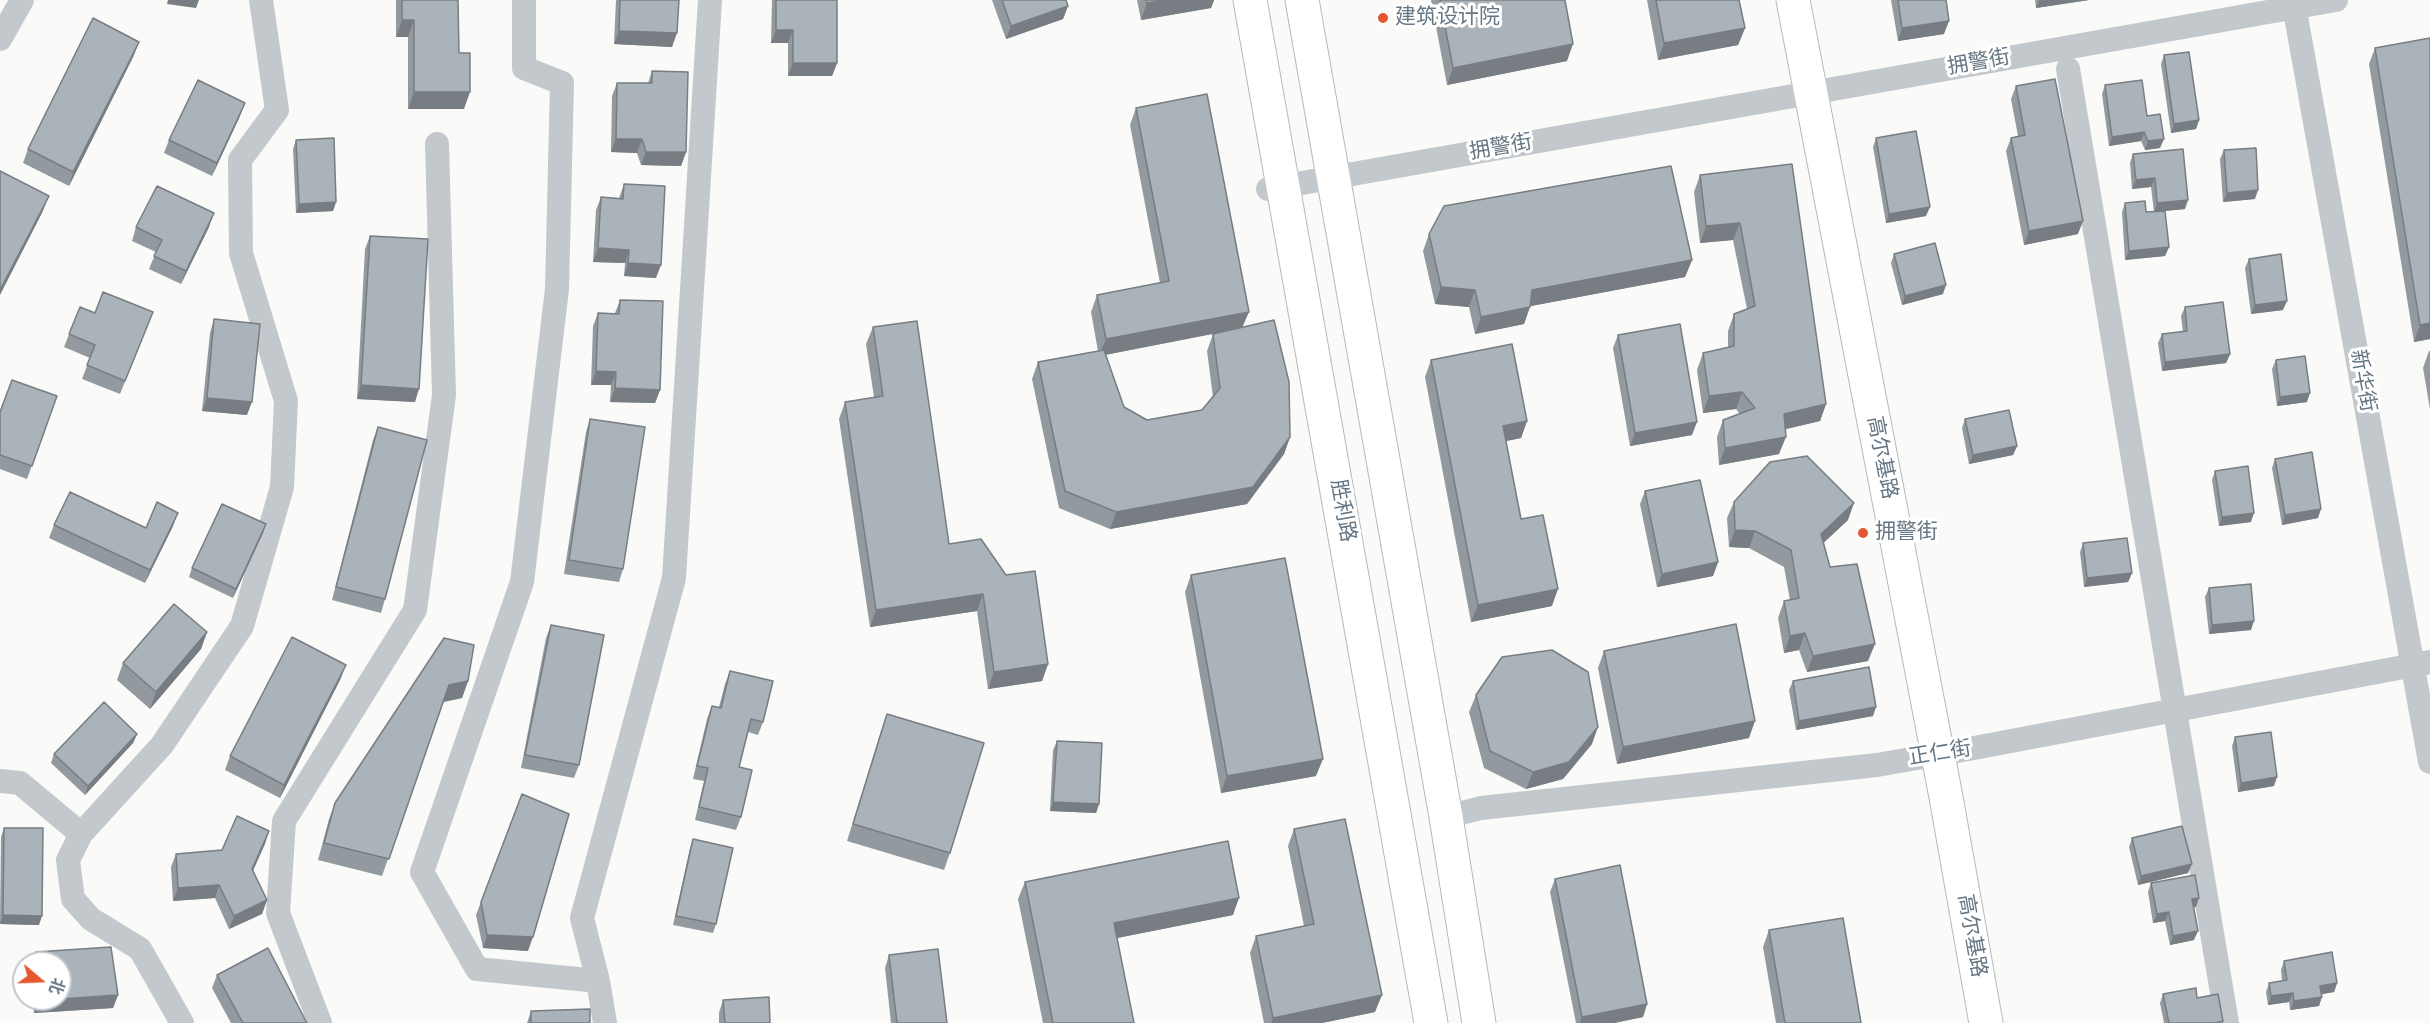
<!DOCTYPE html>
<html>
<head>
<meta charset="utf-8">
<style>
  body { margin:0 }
  #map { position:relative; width:2430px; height:1023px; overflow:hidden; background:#fafaf8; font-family:"Titillium Web","Noto Sans SC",sans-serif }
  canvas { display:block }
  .north { position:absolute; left:12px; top:951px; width:60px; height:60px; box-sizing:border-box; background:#fff; border:2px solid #c1c8cd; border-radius:50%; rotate:109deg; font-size:16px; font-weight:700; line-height:24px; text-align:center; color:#657683 }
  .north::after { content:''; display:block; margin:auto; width:21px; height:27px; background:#e4572e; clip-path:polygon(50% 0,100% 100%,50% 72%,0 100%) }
</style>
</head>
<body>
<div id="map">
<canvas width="2430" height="1023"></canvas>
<div class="north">北</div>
</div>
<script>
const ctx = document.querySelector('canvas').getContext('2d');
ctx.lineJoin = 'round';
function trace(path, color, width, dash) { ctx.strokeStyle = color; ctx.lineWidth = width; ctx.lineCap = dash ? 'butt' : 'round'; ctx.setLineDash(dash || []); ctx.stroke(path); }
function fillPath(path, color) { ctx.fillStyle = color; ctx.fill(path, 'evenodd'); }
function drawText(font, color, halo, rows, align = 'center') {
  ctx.font = font + ' "Titillium Web","Noto Sans SC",sans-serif'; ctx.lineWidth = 6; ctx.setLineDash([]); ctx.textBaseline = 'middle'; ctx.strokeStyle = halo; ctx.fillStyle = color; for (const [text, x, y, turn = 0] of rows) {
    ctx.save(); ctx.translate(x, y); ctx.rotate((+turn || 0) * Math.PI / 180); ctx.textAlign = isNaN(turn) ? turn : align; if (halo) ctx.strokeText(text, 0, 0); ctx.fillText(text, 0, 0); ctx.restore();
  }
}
const primary = new Path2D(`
  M1250 0 1431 1023
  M1302 0 1446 817 1479 1023
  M1793 0 1946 797 1986 1023`);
trace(primary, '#b5babe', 35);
trace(new Path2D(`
  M524 0V68L562 83 557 289 522 582 422 872 477 969 598 981 605 1023
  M2293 0 2430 762
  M0 39 22 0
  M2068 69 2227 1023
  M1268 189 2336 0
  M0 781 20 783 81 834
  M1446 817 1481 808 1877 765 1974 748 2430 662
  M598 981 582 918 674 578 710 0
  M182 1023 140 949 91 919 73 899 68 860 81 834 162 745 242 626 282 487 286 401 241 253 240 160 277 110 261 0
  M320 1023 278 913 284 821 415 610 444 395 437 144`), '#c3c8cc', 24);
trace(primary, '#fff', 33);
fillPath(new Path2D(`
  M396 0H458L459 53 464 109H408V37H396Z
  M616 0H679L672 47 614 44Z
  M772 0H837V63L832 76H788V43H771Z
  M992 0H1066L1068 6 1063 19 1006 39Z
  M1137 0H1214L1211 8 1141 20Z
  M1431 0H1565L1567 61 1447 85Z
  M1647 0H1739L1745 28 1738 45 1658 60Z
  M1891 0H1946L1944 34 1898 41Z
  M2035 0H2089L2036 8Z
  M2375 48 2430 339 2414 342 2369 64Z
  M134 55 69 186 23 163 28 149Z
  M2164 55 2199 120 2196 129 2171 133 2161 64Z
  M652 71 686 152 681 166 641 165 637 153 611 152 612 96 617 83H648Z
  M2105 85 2160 148 2145 150 2141 141 2109 146 2102 94Z
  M2016 86 2078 234 2024 245 2006 151 2011 138 2018 136 2011 99Z
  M1136 108 1243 327 1290 437 1284 454 1247 504 1110 529 1059 508 1032 379 1038 362 1098 351 1091 312 1097 295 1160 283 1130 125ZM1218 333 1213 334 1207 351 1213 397 1202 410 1147 420 1124 407 1105 355Z
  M240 116 212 176 164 153 169 140Z
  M1876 138 1926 216 1886 223 1873 147Z
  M296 140 336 202 333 211 296 213 293 149Z
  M2224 150 2255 199 2223 202 2220 159Z
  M2133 154 2185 209 2165 211 2169 247 2165 256 2125 260 2122 212 2125 203 2146 212H2154L2151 187 2132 189 2130 163Z
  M1792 164 1826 404 1820 421 1785 429 1779 454 1719 465 1717 437 1723 420 1740 414 1736 409 1703 413 1697 370 1703 353 1728 348V331L1734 314 1747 309 1733 240 1700 243 1694 192 1700 175Z
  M624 184 656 278 624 276 625 263 593 262 596 210 601 197 619 198Z
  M136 227H209L181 284 149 269 156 252 132 241Z
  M1429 234 1692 260 1685 277 1530 306 1524 324 1475 334 1469 307 1435 304 1423 251Z
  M370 236 415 402 357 399 365 249Z
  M1894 254 1943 294 1902 305 1891 263Z
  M2249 259 2283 310 2251 314 2245 268Z
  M620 300 660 390 655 403 610 402 611 385H591L593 326 598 313H615Z
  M80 307 95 313 148 325 120 394 82 379 90 358 64 347Z
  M2185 307 2230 354 2226 363 2162 371 2158 343 2162 334 2183 332 2181 316Z
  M214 319 247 415 202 411 210 333Z
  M873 327 949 544 1048 664 1042 681 988 689 977 611 870 627 839 419 845 402 874 397 866 344Z
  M1618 335 1692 435 1630 446 1613 348Z
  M2429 351H2430V409L2423 368Z
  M1431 360 1527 421 1521 438 1506 441 1521 519 1552 606 1471 622 1425 377Z
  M2276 360 2307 402 2277 406 2272 369Z
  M57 396 27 479 0 469V412Z
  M590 419 623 569 619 582 564 574 586 432Z
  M1965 419 2017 446 2013 455 1969 464 1962 428Z
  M378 427 385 599 381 613 332 600 373 440Z
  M2275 459 2318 518 2282 525 2272 468Z
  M2215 471 2251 522 2219 526 2212 480Z
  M1645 491 1718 562 1713 576 1657 587 1640 504Z
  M1734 502 1848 520 1823 543 1830 567 1868 661 1807 672 1799 650 1784 653 1778 618 1784 601 1790 600 1784 567 1749 548 1729 547 1727 518Z
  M54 525 146 528 173 526 145 583 49 538Z
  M263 533 233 598 189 577 192 568Z
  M2083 543 2132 573 2128 582 2084 587 2080 552Z
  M1191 575 1316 776 1221 793 1185 592Z
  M2209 588 2251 630 2209 634 2205 597Z
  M551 625 579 765 574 778 521 768 546 638Z
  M207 632 201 649 150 709 117 680 123 663Z
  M444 638 468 681 462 698 443 702 382 876 318 860 329 819 335 803Z
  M1604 651 1749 738 1617 764 1598 668Z
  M730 671 763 722 758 735 748 732 739 767 741 817 736 830 695 820 704 781 693 779 707 719 712 706 719 707 725 684Z
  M341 678 280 798 225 770 230 756Z
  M1793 681 1873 716 1796 730 1789 690Z
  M1476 695 1592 744 1563 779 1526 789 1484 768 1469 712Z
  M887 714 950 853 944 870 847 841 881 731Z
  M137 734 133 743 85 795 51 763 54 754Z
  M2235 737 2274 786 2238 792 2232 746Z
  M1057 741 1099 804 1096 813 1050 811 1053 750Z
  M522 794 528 951 483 948 476 915Z
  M4 828 39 925 0 924 1 837Z
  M1294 829 1375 1012 1322 1023H1264L1250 953 1256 936 1304 926 1288 846Z
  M269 831 253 870 267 900 262 914 229 929 215 898 173 901 171 867 176 854 222 850Z
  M2132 838 2188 873 2138 885 2129 847Z
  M693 839 716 924 713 933 673 925 690 848Z
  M1555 879 1647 1004 1643 1017 1614 1023H1576L1550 892Z
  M1025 882 1233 915 1117 938 1134 1023H1043L1018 899Z
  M2151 883 2196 907H2194V940L2170 945 2165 921 2153 923 2148 892Z
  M1769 930 1861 1023H1776L1763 947Z
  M111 947 118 995 113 1008 34 1013 33 999H60V963H32L36 952Z
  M889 955 947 1023H891L885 968Z
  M2284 961 2337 983 2334 992 2322 994 2319 1006 2290 1010 2289 1002 2268 1005 2266 992 2269 983 2282 981 2281 970Z
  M217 975 307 1023H231L212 988Z
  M2163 994 2197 998 2223 1021V1023H2164L2160 1003Z
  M723 1000 770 1023H719V1013Z
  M531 1011 590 1023H527Z`), '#929a9f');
fillPath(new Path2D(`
  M168 0H199L196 8 167 4Z
  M1166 0H1214L1211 8 1141 20 1147 3Z
  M2039 0H2089L2036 8Z
  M1068 6 1063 19 1006 39 1011 26Z
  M402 20H414L408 37H396Z
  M1949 21 1944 34 1898 41 1902 28Z
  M1745 28 1738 45 1658 60 1664 43Z
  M776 30H793L788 43H771Z
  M619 31 677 33 672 47 614 44Z
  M139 42 134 55 69 186 73 172Z
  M1573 44 1567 61 1447 85 1453 68Z
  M793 63H837L832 76H788Z
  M414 92H470L464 109H408Z
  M245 103 240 116 212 176 217 163Z
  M2199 120 2196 129 2171 133 2174 124Z
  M2144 132 2141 141 2109 146 2112 137Z
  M616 139H642L637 153 611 152Z
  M2164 139 2160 148 2145 150 2148 141Z
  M646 152H686L681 166 641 165Z
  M2155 178 2151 187 2132 189 2136 180Z
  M2258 190 2255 199 2223 202 2227 193Z
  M49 196 42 213 0 295V290Z
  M2188 200 2185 209 2154 212 2157 203Z
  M336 202 333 211 296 213 299 204Z
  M1930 207 1926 216 1886 223 1889 214Z
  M214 213 209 227 181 284 186 271Z
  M2083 221 2078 234 2024 245 2029 231Z
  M1740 223 1733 240 1700 243 1706 226Z
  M2169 247 2165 256 2125 260 2129 251Z
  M598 248 629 250 625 263 593 262Z
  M1692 260 1685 277 1526 307 1532 290Z
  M628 263 661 265 656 278 624 276Z
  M1946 285 1943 294 1902 305 1905 296Z
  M1441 287 1475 290 1469 307 1435 304Z
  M2287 301 2283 310 2251 314 2255 305Z
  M1530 307 1524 324 1475 334 1481 317Z
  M1249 312 1242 328 1099 356 1106 339Z
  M2430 323V339L2414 342 2420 325Z
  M2230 354 2226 363 2162 371 2165 362Z
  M596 371 616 372 611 385H591Z
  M361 385 419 389 415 402 357 399Z
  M615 388 660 390 655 403 610 402Z
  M1742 392 1736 409 1703 413 1709 396Z
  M2310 393 2307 402 2277 406 2280 397Z
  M207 398 252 402 247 415 202 411Z
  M1826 404 1820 421 1778 431 1784 414Z
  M1527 421 1521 438 1497 443 1503 426Z
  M1697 422 1692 435 1630 446 1635 433Z
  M1290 437 1284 454 1247 504 1110 529 1116 512Z
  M1786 437 1779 454 1719 465 1725 448Z
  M2017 446 2013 455 1969 464 1973 455Z
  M1854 503 1848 520 1815 551 1821 534Z
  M2321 509 2318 518 2282 525 2285 515Z
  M178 513 173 526 145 583 150 570Z
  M2254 513 2251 522 2219 526 2222 517Z
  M266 524 263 533 233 598 236 589Z
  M1735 530 1755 531 1749 548 1729 547Z
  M1718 562 1713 576 1657 587 1662 574Z
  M2132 573 2128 582 2084 587 2087 578Z
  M1558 589 1552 606 1471 622 1478 605Z
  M983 594 977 611 870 627 876 610Z
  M2254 621 2251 630 2209 634 2212 625Z
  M207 632 201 649 150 709 156 692Z
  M1805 633 1799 650 1784 653 1790 636Z
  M1875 644 1868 661 1807 672 1813 656Z
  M1048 664 1042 681 988 689 994 672Z
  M346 665 341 678 280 798 284 785Z
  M468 681 462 698 443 702 449 685Z
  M1876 707 1873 716 1796 730 1799 721Z
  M1755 721 1749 738 1617 764 1623 747Z
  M1598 727 1592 744 1563 779 1526 789 1533 772Z
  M137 734 133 743 85 795 88 786Z
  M1323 759 1316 776 1221 793 1227 776Z
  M2277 777 2274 786 2238 792 2241 783Z
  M1053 802 1099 804 1096 813 1050 811Z
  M269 831 265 844 248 882 252 869Z
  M2192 864 2188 873 2138 885 2141 876Z
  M219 885 215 898 173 901 178 888Z
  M1239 898 1233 915 1107 940 1114 923Z
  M2199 898 2196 907 2189 908 2192 899Z
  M267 900 262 914 229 929 234 916Z
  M2169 912 2165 921 2153 923 2157 914Z
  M3 915 42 916 39 925 0 924Z
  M2198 931 2194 940 2170 945 2173 936Z
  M487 935 533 937 528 951 483 948Z
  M2337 983 2334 992 2317 995 2320 986Z
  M2293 993 2289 1002 2268 1005 2271 996Z
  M118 995 113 1008 34 1013 38 1000Z
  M1382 995 1375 1012 1322 1023H1271L1273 1018Z
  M2322 997 2319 1006 2290 1010 2294 1001Z
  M1647 1004 1643 1017 1614 1023H1580L1582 1017Z`), '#777d82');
const building = new Path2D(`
  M402 0H458L459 53H470V92H414V20H402Z
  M620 0H679L677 33 619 31Z
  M776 0H837V63H793V30H776Z
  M1002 0H1066L1068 6 1011 26Z
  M1146 0H1166L1147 3Z
  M1440 0H1565L1573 44 1453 68Z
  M1656 0H1739L1745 28 1664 43Z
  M1898 0H1946L1949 21 1902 28Z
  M93 18 139 42 73 172 28 149Z
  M2430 38V323L2420 325 2375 48Z
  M2189 52 2199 120 2174 124 2164 55Z
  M652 71 688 72 686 152H646L642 139H616L617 83H652Z
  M2055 79 2083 221 2029 231 2011 138 2025 135 2016 86Z
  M198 80 245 103 217 163 169 140Z
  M2142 80 2147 116 2160 114 2164 139 2148 141 2144 132 2112 137 2105 85Z
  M1207 94 1249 312 1106 339 1097 295 1169 281 1136 108Z
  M1916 131 1930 207 1889 214 1876 138Z
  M334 138 336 202 299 204 296 140Z
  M2256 148 2258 190 2227 193 2224 150Z
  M2183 149 2188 200 2157 203 2155 178 2136 180 2133 154Z
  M1792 164 1826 404 1784 414 1786 437 1725 448 1723 420 1755 408 1742 392 1709 396 1703 353 1734 346V314L1755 306 1740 223 1706 226 1700 175Z
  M1671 166 1692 260 1532 290 1530 307 1481 317 1475 290 1441 287 1429 234 1444 206Z
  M0 171 49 196 0 290Z
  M624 184 665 186 661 265 628 263 629 250 598 248 601 197 623 199Z
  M157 186 214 213 186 271 154 256 162 240 136 227Z
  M2145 201 2146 212 2165 211 2169 247 2129 251 2125 203Z
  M370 236 428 239 419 389 361 385Z
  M1935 243 1946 285 1905 296 1894 254Z
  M2281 254 2287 301 2255 305 2249 259Z
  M103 292 153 312 125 381 87 365 95 345 69 334 80 307 95 313Z
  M620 300 663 301 660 390 615 388 616 372 596 371 598 313 619 314Z
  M2223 302 2230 354 2165 362 2162 334 2187 331 2185 307Z
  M214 319 260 324 252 402 207 398Z
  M1274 320 1289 382 1290 437 1253 487 1116 512 1065 491 1038 362 1104 350 1124 407 1147 420 1202 410 1220 388 1213 334Z
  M917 321 949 544 981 539 1006 575 1035 571 1048 664 994 672 983 594 876 610 845 402 883 396 873 327Z
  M1680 324 1697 422 1635 433 1618 335Z
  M1512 344 1527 421 1503 426 1521 519 1543 515 1558 589 1478 605 1431 360Z
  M2305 356 2310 393 2280 397 2276 360Z
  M12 380 57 396 32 466 0 455V412Z
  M2009 410 2017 446 1973 455 1965 419Z
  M590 419 645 427 623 569 569 560Z
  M378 427 427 440 385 599 336 587Z
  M2312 452 2321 509 2285 515 2275 459Z
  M1807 456 1854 503 1821 534 1830 567 1857 564 1875 644 1813 656 1805 633 1790 636 1784 601 1799 598 1791 550 1755 531 1735 530 1734 502 1770 462Z
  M2248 466 2254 513 2222 517 2215 471Z
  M1700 480 1718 562 1662 574 1645 491Z
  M70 492 146 528 157 502 178 513 150 570 54 525Z
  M222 504 266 524 236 589 192 568Z
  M2127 538 2132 573 2087 578 2083 543Z
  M1285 558 1323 759 1227 776 1191 575Z
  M2251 584 2254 621 2212 625 2209 588Z
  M174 604 207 632 156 692 123 663Z
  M1736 624 1755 721 1623 747 1604 651Z
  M551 625 604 635 579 765 525 755Z
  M292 637 346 665 284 785 230 756Z
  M444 638 474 645 468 681 449 685 389 859 324 843 335 803Z
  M1552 650 1588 672 1598 727 1569 762 1533 772 1490 751 1476 695 1502 657Z
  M1869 667 1876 707 1799 721 1793 681Z
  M730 671 773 681 763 722 751 719 739 767 752 770 741 817 699 807 708 768 697 766 712 706 721 708Z
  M104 702 137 734 88 786 54 754Z
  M887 714 984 743 950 853 853 824Z
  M2271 732 2277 777 2241 783 2235 737Z
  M1057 741 1102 743 1099 804 1053 802Z
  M522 794 569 814 533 937 487 935 481 902Z
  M237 816 269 831 252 869 267 900 234 916 219 885 178 888 176 854 222 850Z
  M1345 819 1382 995 1273 1018 1256 936 1314 924 1294 829Z
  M2182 826 2192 864 2141 876 2132 838Z
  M4 828H43L42 916 3 915Z
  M693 839 733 848 716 924 676 916Z
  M1228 841 1239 898 1114 923 1134 1023H1053L1025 882Z
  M1620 865 1647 1004 1582 1017 1555 879Z
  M2195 875 2199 898 2192 899 2198 931 2173 936 2169 912 2157 914 2151 883Z
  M1843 918 1861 1023H1785L1769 930Z
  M111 947 118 995 60 999V963H36V952Z
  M268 948 307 1023H243L217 975Z
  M938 949 947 1023H897L889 955Z
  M2332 952 2337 983 2320 986 2322 997 2294 1001 2293 993 2271 996 2269 983 2287 980 2284 961Z
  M2196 988 2197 998 2218 994 2223 1021 2214 1023H2169L2163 994Z
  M769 997 770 1023H725L723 1000Z
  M590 1009V1023H531V1011Z`);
fillPath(building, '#aab3b9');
trace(building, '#777d82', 1.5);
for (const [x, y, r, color] of [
  [1383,18,6,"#e4572e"],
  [1863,533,6,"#e4572e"]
]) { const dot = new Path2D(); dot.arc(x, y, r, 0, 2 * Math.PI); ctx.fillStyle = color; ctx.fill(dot); trace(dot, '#fff', 2); }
drawText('21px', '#657683', '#fff', [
  ["建筑设计院",1395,18],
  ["拥警街",1875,533]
], 'left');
drawText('21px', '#657683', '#fff', [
  ["拥警街",1979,63,-10],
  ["拥警街",1501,148,-10],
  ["新华街",2362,381,80],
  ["高尔基路",1881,458,79],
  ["胜利路",1342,511,80],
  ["正仁街",1940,754,-9],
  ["高尔基路",1971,936,80]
]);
</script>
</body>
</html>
